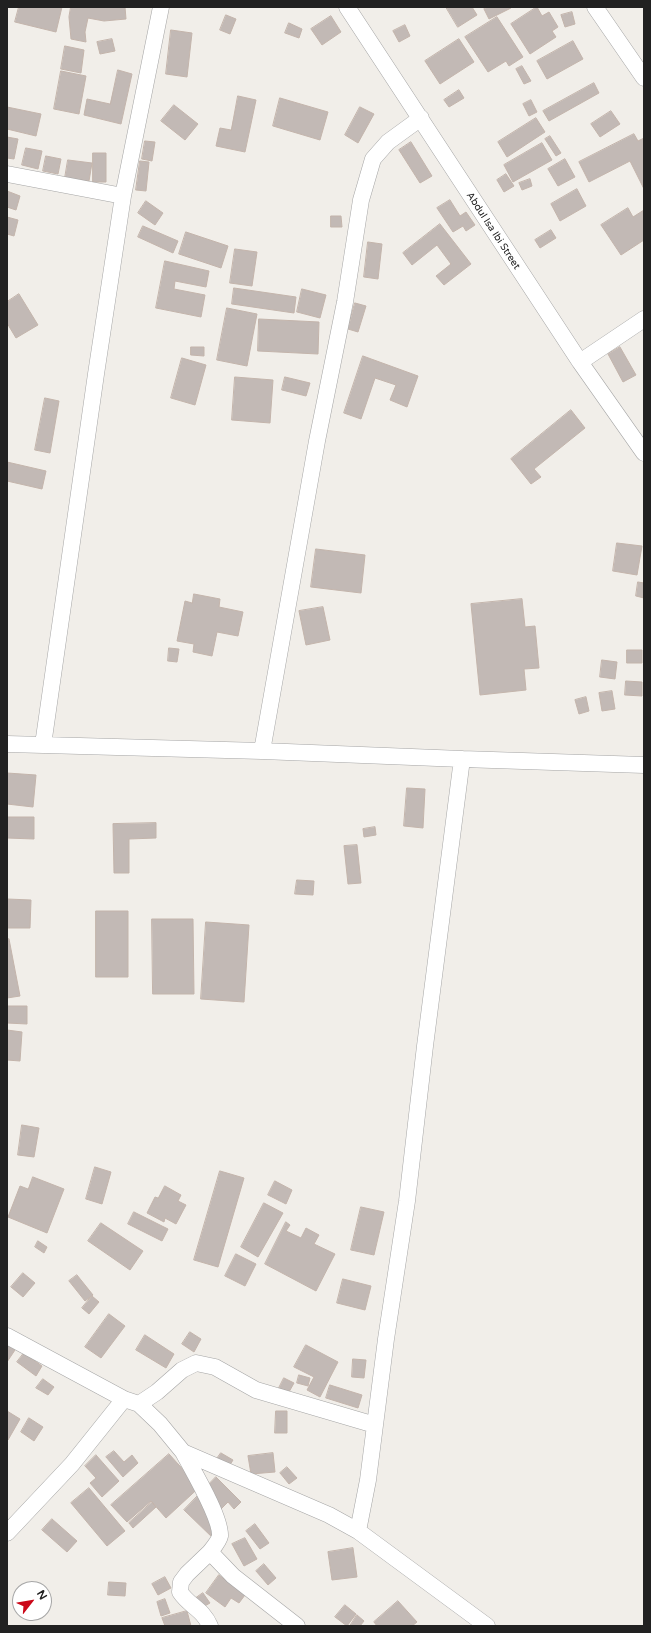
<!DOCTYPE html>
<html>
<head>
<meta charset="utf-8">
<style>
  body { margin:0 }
  #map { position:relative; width:651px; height:1633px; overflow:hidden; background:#f1eee9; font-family:"Varela Round",sans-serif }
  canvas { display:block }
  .frame { position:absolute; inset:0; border:8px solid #212121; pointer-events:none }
  .north { position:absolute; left:12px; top:1581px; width:40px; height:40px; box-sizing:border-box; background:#fff; border:1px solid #a6a6a6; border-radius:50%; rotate:59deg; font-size:11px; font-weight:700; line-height:16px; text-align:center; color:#212121 }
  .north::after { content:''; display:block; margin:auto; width:14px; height:18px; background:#cb0819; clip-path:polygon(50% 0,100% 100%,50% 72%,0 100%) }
</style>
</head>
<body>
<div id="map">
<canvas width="651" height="1633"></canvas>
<div class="frame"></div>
<div class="north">N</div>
</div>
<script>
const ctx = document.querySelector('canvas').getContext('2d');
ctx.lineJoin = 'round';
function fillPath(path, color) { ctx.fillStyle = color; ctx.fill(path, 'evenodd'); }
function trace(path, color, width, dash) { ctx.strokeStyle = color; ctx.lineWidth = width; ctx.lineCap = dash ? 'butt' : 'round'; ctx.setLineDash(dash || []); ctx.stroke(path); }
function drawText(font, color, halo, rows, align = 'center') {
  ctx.font = font + ' "Varela Round",sans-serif'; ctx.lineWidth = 3; ctx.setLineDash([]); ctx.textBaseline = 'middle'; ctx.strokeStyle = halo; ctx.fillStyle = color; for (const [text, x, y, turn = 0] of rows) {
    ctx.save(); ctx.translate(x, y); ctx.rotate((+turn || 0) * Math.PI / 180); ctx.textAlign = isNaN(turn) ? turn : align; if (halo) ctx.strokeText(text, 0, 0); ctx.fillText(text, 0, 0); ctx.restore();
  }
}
const building = new Path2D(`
  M19 7H62L56 32 15 22Z
  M71 7H125L126 19 104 21 88 18 85 32 86 42 71 39 69 17Z
  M446 7H472L477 15 458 27Z
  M488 7H510L511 8 489 19 484 9Z
  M537 7 542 16 549 12 558 27 552 31 556 37 530 54 511 24Z
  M572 12 575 24 565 27 561 15Z
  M226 15 236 19 230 34 220 30Z
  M331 16 341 32 322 45 311 29Z
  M497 17 523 57 509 66 506 61 488 72 465 37Z
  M289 23 302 29 299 38 285 33Z
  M405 25 410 36 399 42 393 31Z
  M171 30 192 33 187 77 166 74Z
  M112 39 115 51 100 54 97 42Z
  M459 39 474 62 440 84 425 61Z
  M573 41 583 59 547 79 537 61Z
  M65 46 84 50 81 73 61 69Z
  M522 66 531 81 524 84 516 69Z
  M118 70 132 74 121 124 84 115 87 99 110 104Z
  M61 71 86 76 79 114 54 109Z
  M594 83 599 93 549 121 543 111Z
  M459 90 464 98 449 107 444 100Z
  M238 96 256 100 245 152 216 146 220 128 231 130Z
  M280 98 328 112 320 140 273 126Z
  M531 100 537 112 529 116 523 104Z
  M174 105 198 124 185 140 161 121Z
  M7 107 41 114 36 136 7 129Z
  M360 107 374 114 358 143 345 135Z
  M611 111 620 124 600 137 591 124Z
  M536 118 545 132 507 157 498 142Z
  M634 134 638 141 644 138V189L630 161 589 182 579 162Z
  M550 136 561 153 556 156 545 139Z
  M7 137 18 139 14 159 7 158Z
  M145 141 155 142 152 161 142 159Z
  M411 142 432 176 420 183 399 150Z
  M542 143 552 160 513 182 504 165Z
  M26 148 42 151 38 169 22 165Z
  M93 153H106V182H93Z
  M46 156 61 159 58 174 43 171Z
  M565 159 575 177 558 186 548 169Z
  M68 160 92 163 89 181 65 178Z
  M140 161 149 162 146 191 136 190Z
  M506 174 514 186 504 192 497 180Z
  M530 179 532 186 522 190 519 183Z
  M577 189 586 206 560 221 551 204Z
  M7 191 20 196 16 210 7 207Z
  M450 200 460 216 466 212 475 225 466 231 463 226 453 232 437 208Z
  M146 201 163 213 155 225 138 213Z
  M628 208 633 217 644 210V240L621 255 601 225Z
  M331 216H341L342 227H331Z
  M7 217 18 220 14 236 7 234Z
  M440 224 471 264 444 285 436 276 451 264 437 245 412 265 403 253Z
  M143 226 178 241 173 253 138 237Z
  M551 230 556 238 540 248 535 240Z
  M186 232 228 246 221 268 179 254Z
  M368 242 382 244 378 279 364 277Z
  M235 249 257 252 252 286 230 283Z
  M165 261 209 271 206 287 175 281 174 289 205 295 201 317 156 308Z
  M234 288 296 297 294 313 232 304Z
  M302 289 326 295 320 318 297 312Z
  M19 294 38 325 16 338 7 323V302Z
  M355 303 366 306 358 332 348 329Z
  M227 308 257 314 247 366 217 360Z
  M259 319 319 322 318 354 258 351Z
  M191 347H204V356L191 355Z
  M620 347 636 375 623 382 608 354Z
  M363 356 418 376 407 407 390 400 396 385 375 378 361 419 344 413Z
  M182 358 206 365 195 405 171 398Z
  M235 377 273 380 270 423 232 420Z
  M285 377 310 383 306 396 282 390Z
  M45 398 59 401 50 453 35 450Z
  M571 410 585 428 534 469 541 477 531 484 511 459Z
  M7 462 46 471 42 489 7 481Z
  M617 543 642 546 637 575 613 571Z
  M316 549 365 555 361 593 311 587Z
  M638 582 644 583V598L636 596Z
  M194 594 220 599 219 607 243 612 238 636 217 632 212 656 193 652 194 644 177 641 185 601 192 603Z
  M522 599 525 627 535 626 539 668 524 669 526 690 480 695 471 604Z
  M323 607 330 640 306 645 299 611Z
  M169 648 179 649 177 662 168 661Z
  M627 650H642V663H627Z
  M602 660 617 662 615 679 600 677Z
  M626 681 642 682V696L625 695Z
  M612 691 615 709 602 711 599 693Z
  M586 697 589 711 579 714 575 700Z
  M7 773 36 775 33 807 7 804Z
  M407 788 425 789 423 828 404 826Z
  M7 817H34V839L7 838Z
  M156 823V838L129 839V873H114L113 824Z
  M375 827 376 835 364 837 363 829Z
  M357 845 361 883 348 884 344 846Z
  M297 880 314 881 313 895 295 894Z
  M7 899 31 900 30 928H7Z
  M96 911H128V977H96Z
  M152 919H193L194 994H153Z
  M206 922 249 925 244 1002 201 999Z
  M9 939 20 996 7 998V940Z
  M7 1006H27V1024L7 1023Z
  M7 1030 22 1032 20 1061 7 1060Z
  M22 1125 39 1128 34 1157 18 1155Z
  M95 1167 111 1172 102 1204 86 1199Z
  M220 1171 244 1178 218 1267 194 1260Z
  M33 1177 64 1189 47 1233 8 1217 20 1186 28 1189Z
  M275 1181 292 1190 286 1204 268 1195Z
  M165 1186 181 1195 178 1201 186 1205 176 1224 165 1218 164 1222 147 1213 155 1197 158 1198Z
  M264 1203 283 1213 258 1257 241 1247Z
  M361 1207 384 1212 374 1255 351 1250Z
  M134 1212 168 1229 162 1241 128 1224Z
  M286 1222 290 1225 286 1231 301 1238 306 1228 319 1235 314 1244 335 1254 316 1291 265 1264Z
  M101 1223 143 1251 130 1270 88 1241Z
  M38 1241 47 1247 44 1253 35 1247Z
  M236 1254 256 1264 245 1286 225 1276Z
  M23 1273 35 1283 23 1297 11 1287Z
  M77 1275 93 1295 85 1301 69 1281Z
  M343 1279 371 1286 365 1310 337 1303Z
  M92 1296 99 1302 89 1314 82 1308Z
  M109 1314 125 1326 101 1358 85 1347Z
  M190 1332 201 1339 194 1352 182 1344Z
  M145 1335 174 1354 166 1368 136 1350Z
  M7 1344 15 1350 7 1362Z
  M306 1345 338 1362 320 1397 307 1390 314 1377 294 1367Z
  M24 1353 42 1366 36 1376 17 1362Z
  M353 1359 366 1360 364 1378 352 1377Z
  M299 1375 310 1378 308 1386 297 1383Z
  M284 1378 294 1383 289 1392 279 1388Z
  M43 1379 54 1387 48 1395 36 1388Z
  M330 1385 362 1395 358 1408 326 1398Z
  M7 1411 20 1419 8 1440 7 1439Z
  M276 1411H287V1433H275Z
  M29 1418 43 1427 34 1441 21 1432Z
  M114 1451 124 1462 132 1455 138 1463 123 1477 106 1457Z
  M221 1453 233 1460 228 1468 216 1460Z
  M273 1453 275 1472 251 1474 248 1456Z
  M169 1454 188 1475 205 1482 166 1518 151 1501 127 1522 111 1505Z
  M96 1455 119 1481 102 1497 90 1483 96 1478 85 1466Z
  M287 1467 297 1478 289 1484 280 1473Z
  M216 1477 241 1502 234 1509 228 1502 213 1517 215 1540 184 1510Z
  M89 1488 125 1531 107 1546 71 1503Z
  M152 1502 156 1507 133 1528 129 1523Z
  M52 1519 77 1541 67 1552 42 1530Z
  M255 1524 269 1543 260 1549 246 1531Z
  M245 1538 257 1559 244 1566 232 1544Z
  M353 1548 357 1577 332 1580 328 1552Z
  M264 1564 276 1578 268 1585 256 1571Z
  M219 1575 245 1595 239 1603 231 1598 225 1607 206 1593Z
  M165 1577 171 1588 158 1595 152 1584Z
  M109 1582 126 1583 125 1596 108 1595Z
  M203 1593 210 1603 203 1607 196 1598Z
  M165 1599 170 1613 161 1616 157 1602Z
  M398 1601 417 1622 412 1626H377L374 1622Z
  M345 1605 356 1614 347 1626 335 1617Z
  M187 1611 191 1626H165L162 1618Z
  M357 1615 364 1621 360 1626H350Z`);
fillPath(building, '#c2b9b5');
trace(building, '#c3b4ab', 1);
const minor = new Path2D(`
  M347 7 580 362 644 453
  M595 7 644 78
  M7 174 123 196
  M580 362 644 319
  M7 744 262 751 462 759 644 765
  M43 745 96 374 123 196 161 7
  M262 751 317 441 345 302 361 200 373 159 388 142 421 118
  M7 1336 124 1399 139 1404 160 1424 183 1452 329 1515 358 1531 487 1626
  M139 1404 157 1392 182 1370 196 1363 215 1367 256 1390 375 1425
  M183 1452C193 1471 221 1517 220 1536 219 1541 213 1548 210 1552L233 1576 297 1626
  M358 1531 368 1480 386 1339 407 1201 425 1046 462 759
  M7 1533 72 1464 124 1399
  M210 1626C203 1609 189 1606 180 1592L181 1582 187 1574 210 1552`);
trace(minor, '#a5a5a5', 17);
trace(minor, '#fff', 16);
drawText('10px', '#212121', '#fff', [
  ["Abdul Isa Ibi Street",493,231,57]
]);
</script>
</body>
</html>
